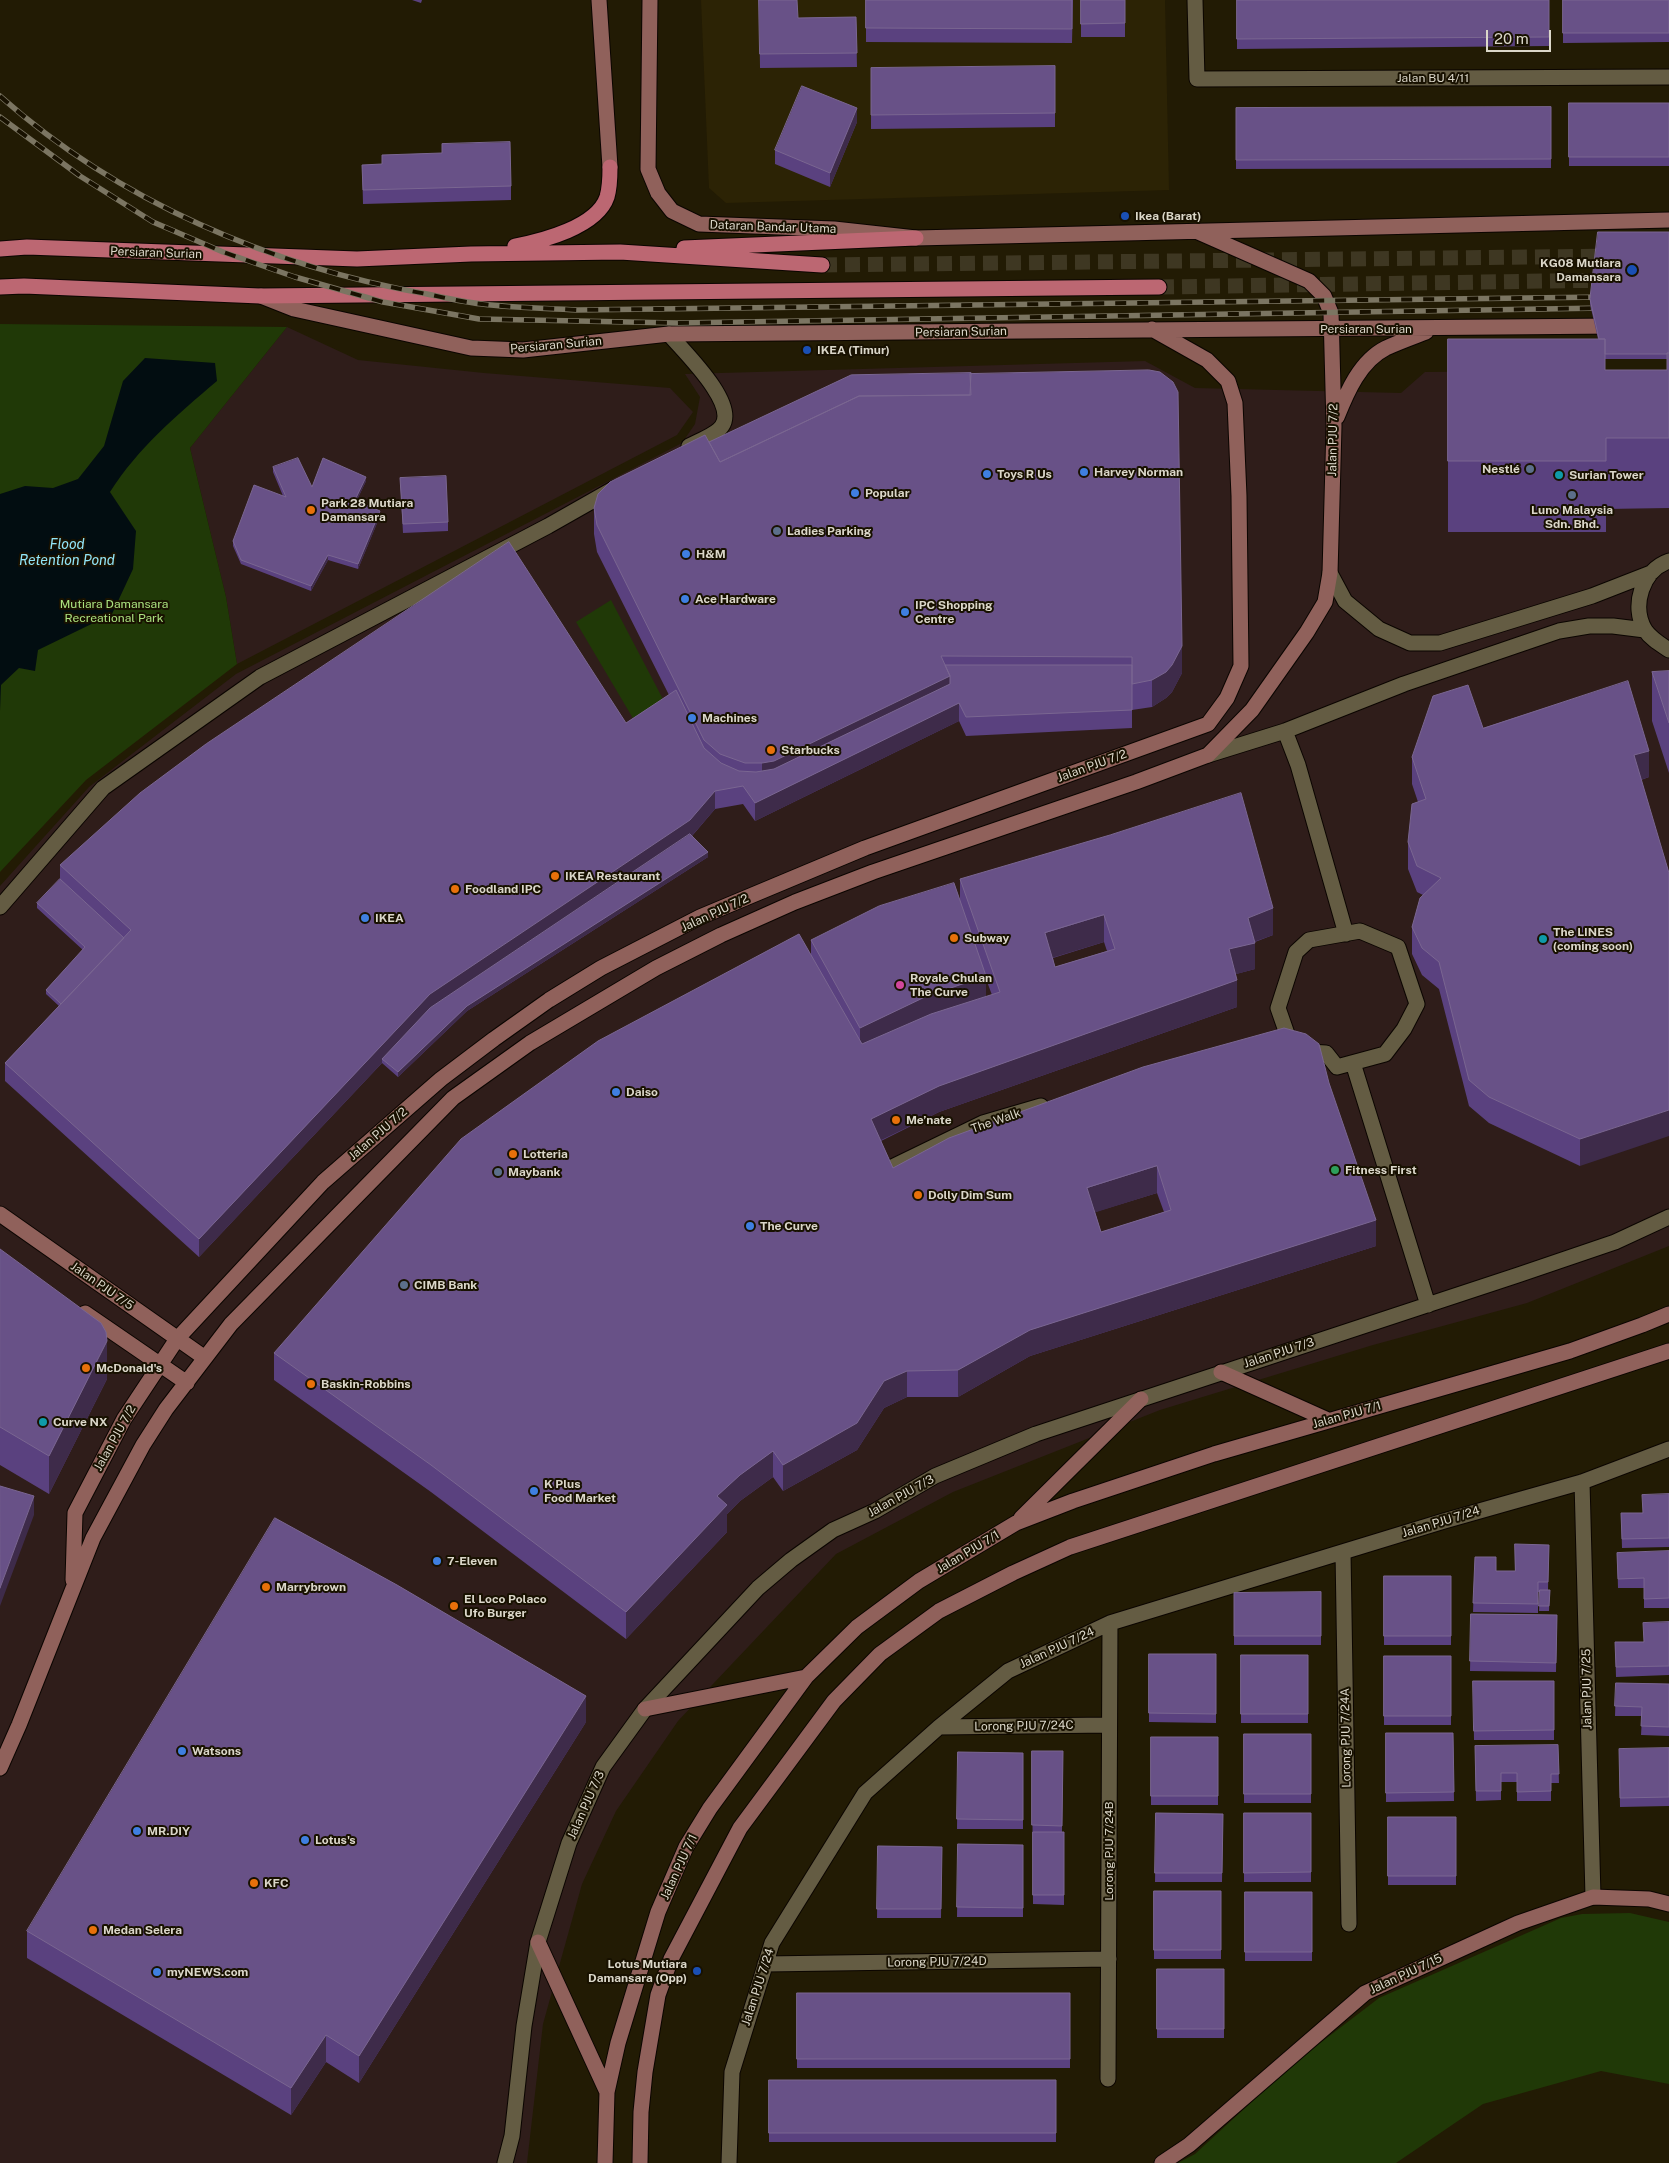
<!DOCTYPE html>
<html>
<head>
<meta charset="utf-8">
<style>
  body { margin:0 }
  #map { position:relative; width:1669px; height:2163px; overflow:hidden; background:#221b04; font-family:"Public Sans",sans-serif }
  canvas { display:block }
  .scale { position:absolute; left:1486px; top:30px; width:65px; height:22px; box-sizing:border-box; border:2px solid #dbd7c9; border-top:0; padding-left:6px; font-size:15px; line-height:18px; white-space:nowrap; color:#dbd7c9; -webkit-text-stroke:4px #181100; paint-order:stroke }
</style>
</head>
<body>
<div id="map">
<canvas width="1669" height="2163"></canvas>
<div class="scale">20 m</div>
</div>
<script>
const ctx = document.querySelector('canvas').getContext('2d');
ctx.lineJoin = 'round';
function fillPath(path, color) { ctx.fillStyle = color; ctx.fill(path, 'evenodd'); }
function trace(path, color, width, dash) { ctx.strokeStyle = color; ctx.lineWidth = width; ctx.lineCap = dash ? 'butt' : 'round'; ctx.setLineDash(dash || []); ctx.stroke(path); }
function drawText(font, color, halo, rows, align = 'center') {
  ctx.font = font + ' "Public Sans",sans-serif'; ctx.lineWidth = 4; ctx.setLineDash([]); ctx.textBaseline = 'middle'; ctx.strokeStyle = halo; ctx.fillStyle = color; for (const [text, x, y, turn = 0] of rows) {
    ctx.save(); ctx.translate(x, y); ctx.rotate((+turn || 0) * Math.PI / 180); ctx.textAlign = isNaN(turn) ? turn : align; if (halo) ctx.strokeText(text, 0, 0); ctx.fillText(text, 0, 0); ctx.restore();
  }
}
fillPath(new Path2D(`
  M287 327 358 360 484 373 670 388 693 412 677 435 237 664 226 597 190 448Z
  M1145 361 1195 388 1401 393 1425 372 1669 370V1246L1527 1303 1373 1345 1160 1410 953 1492 836 1554 678 1721 616 1811 582 1884 543 2024 527 2163H0V886L89 787 236 674 682 443 695 424 700 397 685 374Z`), '#2f1d1a');
fillPath(new Path2D(`
  M701 0H1165L1169 190 726 203 709 188Z`), '#2c2305');
fillPath(new Path2D(`
  M0 324 287 327 190 448 226 597 237 664 86 780 0 872Z
  M611 600 665 703 634 720 576 622Z
  M1630 1913 1669 1922V2084L1601 2071 1483 2104 1396 2163H1178L1195 2154 1294 2063 1379 1998 1561 1918 1582 1914Z`), '#203907');
fillPath(new Path2D(`
  M145 358 215 363 217 381C177 415 138 448 110 492L136 531 133 569 112 614 38 650 35 671 19 668 1 685 0 711V494L25 486 53 488 78 479 104 446 123 381Z`), '#020d11');
trace(new Path2D(`
  M822 265 1616 256
  M1159 287 1613 280`), '#3e3722', 15, [15, 8]);
const street = new Path2D(`
  M1195 0 1197 79 1669 77
  M669 334C683 351 738 403 722 426 716 435 698 441 689 446
  M1669 561C1642 570 1631 606 1645 630 1651 639 1660 644 1669 650
  M1330 573 1345 601 1379 629 1410 643H1440L1592 596 1651 573
  M1285 731 1298 765 1346 934
  M1208 755 1285 731 1404 684 1559 631 1589 626H1613L1645 630
  M0 907 103 788 260 677 548 526 615 488
  M1360 931 1398 947 1417 1004 1404 1029 1385 1054 1337 1067 1326 1053 1293 1051 1278 1008 1296 952 1309 940Z
  M1353 1063 1428 1305
  M884 1171 983 1123 1041 1106
  M1582 1482 1593 1897
  M1343 1552 1349 1924
  M939 1727 1109 1725
  M765 1964 1109 1959
  M1108 2079 1110 1623
  M505 2163 512 2136 524 2026 538 1942 569 1843 603 1767 645 1709 758 1588 791 1560 833 1530 875 1511 935 1476 1036 1434 1518 1275 1615 1242 1669 1217
  M729 2163 732 2072 772 1943 865 1793 939 1727 1008 1671 1110 1623 1444 1521 1582 1482 1669 1449`);
const secondary = new Path2D(`
  M599 0 610 167
  M650 0 648 169 658 193 672 211 699 224 834 229 916 238 1669 220
  M261 296 294 309 471 348 523 350 669 334 1616 326
  M1337 417C1347 392 1360 361 1386 348 1399 342 1413 337 1426 332
  M0 1214 205 1358
  M85 1313 187 1383
  M1221 1372 1328 1420
  M1021 1518 1141 1399
  M73 1580 75 1513 124 1419 177 1339 323 1182 441 1079 494 1039 549 1000 601 968 700 917 865 848 1208 724 1227 698 1241 666 1239 496 1235 403 1228 381 1207 360 1152 329
  M645 1709 806 1677
  M0 1768 19 1725 93 1538 143 1445 166 1409 231 1324 453 1098 530 1043 656 968 721 935 795 902 873 872 1136 782 1208 755 1252 710 1307 632 1325 602 1330 573 1334 426 1331 313 1324 296 1309 281 1198 232
  M538 1942 607 2092
  M605 2163 607 2092 618 2043 658 1912 686 1847 710 1808 806 1677 857 1627 919 1581 1016 1523 1073 1501 1214 1454 1570 1351 1642 1325 1669 1314
  M640 2163 641 2112 645 2072 658 1995 671 1959 740 1828 834 1701 880 1654 939 1611 1013 1573 1070 1547 1669 1351
  M1162 2163 1189 2145 1365 1993 1518 1923 1593 1897 1649 1899 1669 1904`);
const primary = new Path2D(`
  M515 246C542 241 597 227 607 197 610 187 610 177 610 167
  M684 248 916 238
  M0 249 27 247 357 259 471 254 620 252 822 265
  M0 287 24 286 260 296 1159 287`);
trace(street, '#0b0500', 17);
trace(secondary, '#0b0500', 17);
trace(primary, '#0b0500', 17);
trace(street, '#645c43', 15);
trace(secondary, '#90615b', 15);
trace(primary, '#bc6772', 15);
const rail = new Path2D(`
  M0 96C118 201 272 267 427 294 445 298 464 302 482 304 514 308 545 308 577 310L1604 297
  M0 117 80 176 153 222 223 252 295 277 383 302 479 319 677 323 1604 308`);
trace(rail, '#7b7562', 5.5);
trace(rail, '#181100', 4, [11]);
fillPath(new Path2D(`
  M412 0H422L421 3Z
  M759 0 798 18 856 17 857 67 760 68Z
  M866 0H1073L1072 43 866 42Z
  M1081 0H1125V37H1081Z
  M1237 0H1549V46L1237 49Z
  M1563 0H1669V42L1563 43Z
  M1055 66V127L871 129V68Z
  M1569 103H1669V166H1569Z
  M1551 107V168L1236 169V108Z
  M857 122 830 187 775 164V150Z
  M362 165 511 186V200L363 204Z
  M1669 232V508L1606 509V532H1448V339H1598L1590 304V299ZM1605 359H1667V370H1605Z
  M971 374 1182 673 1172 692 1166 698 1152 707 1132 710V728L966 736 959 721 755 821 743 804 715 809 692 836 708 857 467 1011 398 1077 382 1063 199 1257 5 1081V1063L59 1006 46 994V990L83 950 37 908V903L60 879V865L626 723 669 695 597 552 594 534V508L709 442Z
  M273 467 312 487 366 481 357 500 380 516 358 569 328 560 311 591 241 564 233 546V541L283 496 273 472Z
  M400 478 448 522V531L403 533Z
  M1669 671V773L1652 721V672Z
  M1483 728 1649 777 1641 780 1580 1166 1489 1123 1469 1106 1439 989 1422 975 1412 954V927L1423 895 1417 892 1408 869V842L1418 802 1412 784V757Z
  M960 879 1273 935 1255 942V969L1236 974 1237 1007 939 1112 881 1141 893 1168 1329 1083 1376 1246 1030 1356 958 1397H907L884 1408 857 1450 783 1491 773 1477 740 1501 727 1514V1532L626 1639 431 1492 274 1380V1353L811 956V940L960 901ZM1104 942 1107 951 1055 967 1053 958ZM986 979 992 995 986 997ZM1157 1193 1164 1212 1101 1232 1095 1212Z
  M0 1249 107 1379 49 1494 0 1465Z
  M1669 1494V1547L1622 1548 1621 1513H1642Z
  M1549 1545 1548 1590H1550L1549 1611H1539L1540 1592H1538V1613L1473 1612 1475 1557 1496 1571H1515Z
  M1669 1551V1608H1644V1588H1618L1617 1553Z
  M1384 1576H1451V1645H1384Z
  M1321 1592V1645H1234V1593Z
  M1471 1614 1557 1615 1556 1672 1470 1671Z
  M1669 1622V1675L1616 1677 1615 1642H1643Z
  M1149 1654H1216V1723L1149 1722Z
  M1241 1655H1308V1723H1241Z
  M1384 1656H1451V1725H1384Z
  M1473 1681H1554V1740H1474Z
  M1616 1683 1669 1684V1736L1641 1735 1642 1716H1615Z
  M586 1722 359 2083 326 2062 291 2115 27 1958V1931Z
  M1386 1733H1453L1454 1801 1386 1802Z
  M1244 1734H1311V1803H1244Z
  M1151 1737H1218V1805H1151Z
  M1558 1745 1559 1783H1551V1801H1517V1782H1501V1800L1476 1801 1475 1746Z
  M1669 1748V1806L1620 1807 1619 1749Z
  M1032 1751H1063L1062 1832H1064V1905L1033 1904Z
  M958 1752 1023 1753V1829H957Z
  M1156 1813 1223 1814 1222 1882H1155Z
  M1244 1813H1311V1882H1244Z
  M1388 1817H1456V1885H1388Z
  M958 1844 1023 1845V1917H957Z
  M878 1846 942 1847 941 1918H877Z
  M1154 1891H1221V1959H1154Z
  M1245 1892H1312V1961H1245Z
  M1157 1969H1224V2038H1157Z
  M797 1993H1070V2068H797Z
  M769 2080H1056V2142H769Z`), '#5a417f');
fillPath(new Path2D(`
  M857 108V122L830 187V173Z
  M366 477V481L355 504V500Z
  M380 511V516L358 569V564Z
  M328 555V560L311 591V586Z
  M1182 646V673L1172 692 1166 698 1152 707V680Z
  M950 676V702L762 790V763Z
  M959 703V721L755 821V803Z
  M1649 751V777L1634 782V755Z
  M715 791V809L690 838 382 1059V1063L199 1257V1239L430 994Z
  M708 852V857L467 1011 398 1077V1072L467 1006Z
  M1273 908V935L1248 944V918Z
  M1104 915V942L1045 960V933Z
  M1255 943V969L1229 976V949Z
  M986 976V1003L860 1055V1028L927 996Z
  M1237 980V1007L939 1112 871 1145V1119L939 1086Z
  M1669 1110V1136L1580 1166V1139Z
  M1157 1166V1193L1087 1215V1188Z
  M1376 1220V1246L1030 1356 958 1397V1370L1030 1330Z
  M107 1341V1379L49 1494V1456Z
  M907 1371V1397L884 1408 857 1450 783 1491V1465L884 1381Z
  M773 1451V1477L740 1501 727 1514V1532L626 1639V1612L717 1496 740 1475Z
  M34 1496V1515L0 1606V1588Z
  M586 1696V1722L359 2083V2056Z
  M326 2035V2062L291 2115V2088Z`), '#3e2b4a');
const building = new Path2D(`
  M759 0H797L798 18 856 17 857 53 760 54Z
  M866 0H1072V29L866 28Z
  M1081 0H1125V23L1081 24Z
  M1237 0H1549V37L1237 39Z
  M1563 0H1669V33H1563Z
  M1055 66V113L871 115V68Z
  M802 86 857 108 830 173 775 150Z
  M1569 103H1669V157H1569Z
  M1551 107V159L1236 160V108Z
  M510 142 511 186 363 190 362 165 382 164V155L442 153V144Z
  M1598 232H1669V353H1667V354H1605V339H1599L1590 299Z
  M1448 339H1605V370H1667V353H1669V438H1606V461H1448Z
  M1149 370 1160 372 1173 382 1178 392 1182 646 1172 665 1166 672 1152 680 1132 684V657L941 656 950 676 774 761 762 763H745L720 754 704 740 597 525 594 508 598 494 610 482 705 435 720 462 859 396 971 395 970 374Z
  M971 373 970 395 859 396 720 462 709 442 851 375Z
  M298 458 312 487 323 458 366 477 355 500 380 511 358 564 328 555 311 586 241 560 233 541 254 485 286 497 273 467Z
  M446 476 448 522 403 524 400 478Z
  M509 542 626 723 676 690 704 748 721 763 739 771 756 772 774 769 950 684V676L945 665H1132V710L966 717 959 703 755 803 743 786 715 791 690 820 430 994 199 1239 5 1063 131 930 60 865 140 793 206 744Z
  M1669 671V723L1652 672Z
  M1628 681 1649 751 1634 755 1669 873V1110L1580 1139 1489 1097 1469 1080 1439 962 1422 948 1412 927 1420 898 1441 878 1417 866 1408 842 1412 804 1426 799 1412 757 1433 696 1468 685 1483 728Z
  M1241 793 1273 908 1248 918 1255 943 1229 949 1237 980 939 1086 871 1119 893 1168 949 1138 1143 1067 1284 1028 1306 1034 1319 1044 1329 1083 1376 1220 1030 1330 958 1370 907 1371 884 1381 857 1423 783 1465 773 1451 740 1475 717 1496 727 1505 626 1612 431 1465 274 1353 461 1139 598 1041 799 934 862 1044 931 1014 1000 992 960 879 1110 835ZM1104 915 1115 949 1055 967 1045 933ZM1157 1166 1171 1210 1101 1232 1087 1188Z
  M690 834 708 852 467 1006 398 1072 382 1059 430 1008Z
  M60 879 124 938 61 1004 46 990 85 947 37 903Z
  M954 883 986 976 927 996 860 1028 811 940 879 906Z
  M0 1249 101 1323 106 1332 107 1341 49 1456 0 1427Z
  M0 1486 34 1496 0 1588Z
  M1669 1494V1538L1622 1539 1621 1513H1643L1642 1495Z
  M275 1518 397 1585 586 1696 359 2056 326 2035 291 2088 27 1931Z
  M1515 1544 1549 1545 1548 1582H1538V1604L1473 1603 1475 1557H1496V1571H1515Z
  M1669 1551V1598L1644 1599V1578L1618 1579 1617 1553Z
  M1384 1576H1451V1636H1384Z
  M1540 1590H1550L1549 1606H1539Z
  M1321 1592V1636H1234V1593Z
  M1471 1614 1557 1615 1556 1663 1470 1661Z
  M1669 1622V1666L1616 1667 1615 1642H1644L1643 1623Z
  M1149 1654H1216V1714L1149 1713Z
  M1241 1655H1308V1714H1241Z
  M1384 1656H1451V1716H1384Z
  M1473 1681H1554V1730L1474 1731Z
  M1616 1683 1669 1684V1727L1641 1726 1642 1707 1615 1706Z
  M1386 1733H1453L1454 1792 1386 1793Z
  M1244 1734H1311V1794H1244Z
  M1151 1737H1218V1796H1151Z
  M1558 1745 1559 1774H1551V1791L1517 1792V1773H1501V1791H1476L1475 1746Z
  M1669 1748V1797L1620 1798 1619 1749Z
  M1032 1751H1063L1062 1826 1032 1825Z
  M958 1752 1023 1753V1820L957 1819Z
  M1156 1813 1223 1814 1222 1873H1155Z
  M1244 1813H1311V1872L1244 1873Z
  M1388 1817H1456V1876H1388Z
  M1033 1832H1064V1895H1033Z
  M958 1844 1023 1845V1908L957 1907Z
  M878 1846 942 1847 941 1909H877Z
  M1154 1891H1221V1950H1154Z
  M1245 1892H1312V1952H1245Z
  M1157 1969H1224V2029H1157Z
  M797 1993H1070V2059H797Z
  M769 2080H1056V2133H769Z`);
fillPath(building, '#685187');
trace(building, '#7a6691', 1);
for (const [x, y, r, color] of [
  [1125,216,5,"#1a4fb4"],
  [1632,270,6,"#1a4fb4"],
  [807,350,5,"#1a4fb4"],
  [1530,469,5,"#5c6f8a"],
  [1084,472,5,"#3f7fe0"],
  [987,474,5,"#3f7fe0"],
  [1559,475,5,"#0f9aa8"],
  [855,493,5,"#3f7fe0"],
  [1572,495,5,"#5c6f8a"],
  [311,510,5,"#e8710a"],
  [777,531,5,"#5c6f8a"],
  [686,554,5,"#3f7fe0"],
  [685,599,5,"#3f7fe0"],
  [905,612,5,"#3f7fe0"],
  [692,718,5,"#3f7fe0"],
  [771,750,5,"#e8710a"],
  [555,876,5,"#e8710a"],
  [455,889,5,"#e8710a"],
  [365,918,5,"#3f7fe0"],
  [954,938,5,"#e8710a"],
  [1543,939,5,"#0f9aa8"],
  [900,985,5,"#d1479c"],
  [616,1092,5,"#3f7fe0"],
  [896,1120,5,"#e8710a"],
  [513,1154,5,"#e8710a"],
  [1335,1170,5,"#2e9e5b"],
  [498,1172,5,"#5c6f8a"],
  [918,1195,5,"#e8710a"],
  [750,1226,5,"#3f7fe0"],
  [404,1285,5,"#5c6f8a"],
  [86,1368,5,"#e8710a"],
  [311,1384,5,"#e8710a"],
  [43,1422,5,"#0f9aa8"],
  [534,1491,5,"#3f7fe0"],
  [437,1561,5,"#3f7fe0"],
  [266,1587,5,"#e8710a"],
  [454,1606,5,"#e8710a"],
  [182,1751,5,"#3f7fe0"],
  [137,1831,5,"#3f7fe0"],
  [305,1840,5,"#3f7fe0"],
  [254,1883,5,"#e8710a"],
  [93,1930,5,"#e8710a"],
  [697,1971,5,"#1a4fb4"],
  [157,1972,5,"#3f7fe0"]
]) { const dot = new Path2D(); dot.arc(x, y, r, 0, 2 * Math.PI); ctx.fillStyle = color; ctx.fill(dot); trace(dot, '#181100', 2); }
drawText('12px', '#dbd7c9', '#181100', [
  ["Jalan BU 4/11",1433,78],
  ["Dataran Bandar Utama",773,227,2],
  ["Persiaran Surian",156,253,2],
  ["Persiaran Surian",1366,329],
  ["Persiaran Surian",961,332,-1],
  ["Persiaran Surian",556,345,-5],
  ["Jalan PJU 7/2",1333,440,-89],
  ["Jalan PJU 7/2",1092,766,-20],
  ["Jalan PJU 7/2",715,913,-25],
  ["The Walk",996,1121,-19],
  ["Jalan PJU 7/2",378,1134,-41],
  ["Jalan PJU 7/5",102,1286,35],
  ["Jalan PJU 7/3",1279,1353,-18],
  ["Jalan PJU 7/1",1347,1415,-16],
  ["Jalan PJU 7/2",115,1438,-61],
  ["Jalan PJU 7/3",901,1496,-29],
  ["Jalan PJU 7/24",1441,1522,-17],
  ["Jalan PJU 7/1",968,1552,-31],
  ["Jalan PJU 7/24",1057,1648,-25],
  ["Jalan PJU 7/25",1587,1689,-91],
  ["Lorong PJU 7/24C",1024,1726,-1],
  ["Lorong PJU 7/24A",1346,1738,-91],
  ["Jalan PJU 7/3",586,1805,-66],
  ["Lorong PJU 7/24B",1109,1851,-90],
  ["Jalan PJU 7/1",679,1867,-65],
  ["Lorong PJU 7/24D",937,1962,-1],
  ["Jalan PJU 7/15",1406,1974,-25],
  ["Jalan PJU 7/24",758,1987,-72]
]);
drawText('bold 12px', '#dbd7c9', '#181100', [
  ["Ikea (Barat)",1135,216],
  ["KG08 Mutiara",1621,263,"right"],
  ["Damansara",1621,277,"right"],
  ["IKEA (Timur)",817,350],
  ["Nestlé",1520,469,"right"],
  ["Harvey Norman",1094,472],
  ["Toys R Us",997,474],
  ["Surian Tower",1569,475],
  ["Popular",865,493],
  ["Park 28 Mutiara",321,503],
  ["Damansara",321,517],
  ["Luno Malaysia",1572,510,"center"],
  ["Sdn. Bhd.",1572,524,"center"],
  ["Ladies Parking",787,531],
  ["H&M",696,554],
  ["Ace Hardware",695,599],
  ["IPC Shopping",915,605],
  ["Centre",915,619],
  ["Machines",702,718],
  ["Starbucks",781,750],
  ["IKEA Restaurant",565,876],
  ["Foodland IPC",465,889],
  ["IKEA",375,918],
  ["The LINES",1553,932],
  ["(coming soon)",1553,946],
  ["Subway",964,938],
  ["Royale Chulan",910,978],
  ["The Curve",910,992],
  ["Daiso",626,1092],
  ["Me’nate",906,1120],
  ["Lotteria",523,1154],
  ["Fitness First",1345,1170],
  ["Maybank",508,1172],
  ["Dolly Dim Sum",928,1195],
  ["The Curve",760,1226],
  ["CIMB Bank",414,1285],
  ["McDonald's",96,1368],
  ["Baskin-Robbins",321,1384],
  ["Curve NX",53,1422],
  ["K Plus",544,1484],
  ["Food Market",544,1498],
  ["7-Eleven",447,1561],
  ["Marrybrown",276,1587],
  ["El Loco Polaco",464,1599],
  ["Ufo Burger",464,1613],
  ["Watsons",192,1751],
  ["MR.DIY",147,1831],
  ["Lotus's",315,1840],
  ["KFC",264,1883],
  ["Medan Selera",103,1930],
  ["Lotus Mutiara",687,1964,"right"],
  ["Damansara (Opp)",687,1978,"right"],
  ["myNEWS.com",167,1972]
], 'left');
drawText('12px', '#abe27f', '#181100', [
  ["Mutiara Damansara",114,604],
  ["Recreational Park",114,618]
]);
drawText('italic 14px', '#91e4f7', '#181100', [
  ["Flood",67,545],
  ["Retention Pond",67,561]
]);
</script>
</body>
</html>
